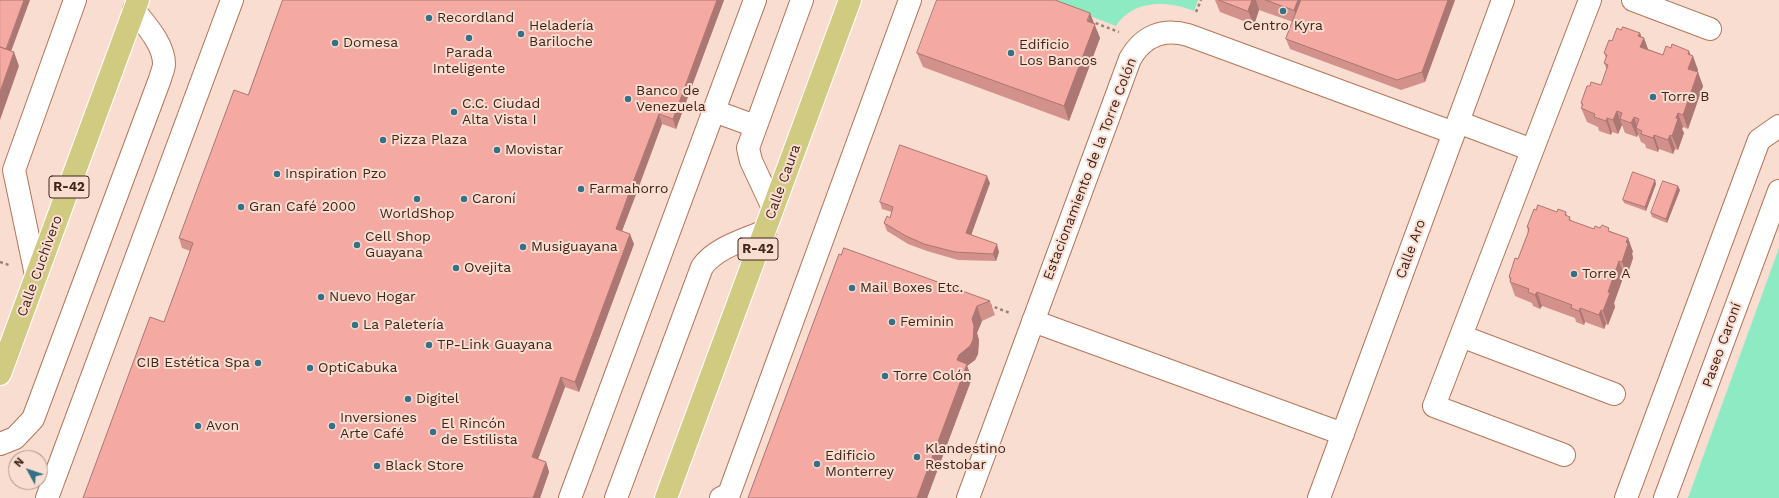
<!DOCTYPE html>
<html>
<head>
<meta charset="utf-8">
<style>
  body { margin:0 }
  #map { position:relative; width:1779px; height:498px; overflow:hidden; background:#faddd1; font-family:"Work Sans",sans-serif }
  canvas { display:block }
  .north { position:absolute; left:8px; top:450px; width:40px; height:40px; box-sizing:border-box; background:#faddd1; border:1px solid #b09387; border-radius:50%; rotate:310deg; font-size:11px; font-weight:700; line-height:16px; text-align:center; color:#402519 }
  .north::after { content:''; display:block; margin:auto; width:14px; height:18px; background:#347187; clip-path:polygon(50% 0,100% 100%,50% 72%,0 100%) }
</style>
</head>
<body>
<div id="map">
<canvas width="1779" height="498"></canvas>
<div class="north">N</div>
</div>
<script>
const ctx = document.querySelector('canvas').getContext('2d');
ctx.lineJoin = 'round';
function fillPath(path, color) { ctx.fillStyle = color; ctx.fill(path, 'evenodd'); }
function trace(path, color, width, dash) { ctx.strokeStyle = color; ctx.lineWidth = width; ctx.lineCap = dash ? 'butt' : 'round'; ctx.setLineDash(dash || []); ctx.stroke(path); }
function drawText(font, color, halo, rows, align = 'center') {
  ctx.font = font + ' "Work Sans",sans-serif'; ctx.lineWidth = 4; ctx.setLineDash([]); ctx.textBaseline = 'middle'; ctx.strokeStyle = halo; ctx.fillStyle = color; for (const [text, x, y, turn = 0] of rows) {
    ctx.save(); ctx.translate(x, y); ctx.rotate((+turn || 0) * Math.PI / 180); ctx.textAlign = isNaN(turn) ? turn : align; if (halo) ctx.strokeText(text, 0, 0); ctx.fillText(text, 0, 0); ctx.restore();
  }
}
fillPath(new Path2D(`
  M1049 0H1198L1194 11C1166 0 1133 0 1116 26Z
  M1779 248V498H1688Z`), '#8deac2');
const minor = new Path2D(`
  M1633 0 1710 29
  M714 111 755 126
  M1458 122 1532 150
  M773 208 751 161 748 148 802 0
  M36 275 14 170 75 0
  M1033 321 1343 434
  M1461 336 1614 394
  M0 444 15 438 33 419 160 79C161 74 164 69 164 64 164 44 145 24 134 10
  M1564 455 1434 406 1590 0
  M47 498 232 0
  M570 498 755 0
  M616 498 702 267C715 248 744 240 765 231
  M721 498 729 494 910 0
  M968 498 1130 59C1143 36 1163 28 1188 35L1454 133
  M1319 498 1503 0
  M1626 498 1759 140 1779 126
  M1665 498 1779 191`);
const major = new Path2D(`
  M0 374 138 0
  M666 498 850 0`);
trace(minor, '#b57558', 24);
trace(major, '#fff', 24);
trace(new Path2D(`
  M1196 12 1201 0
  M1090 21 1119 32
  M0 262 9 265
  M989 305 1010 313`), '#9d8175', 2.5, [3, 3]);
trace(minor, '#fff', 22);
trace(major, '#d1cb82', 22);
fillPath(new Path2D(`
  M283 0H724L676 129 662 124 636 195 622 231 634 244 579 392 565 387 538 459 546 462 549 472 540 498H83L164 322 190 251 182 248 179 238 248 95Z
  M1215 0H1455L1425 82 1401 90 1290 49 1286 39 1293 22 1259 10 1254 25 1220 12Z
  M1094 23 1100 38 1069 121 923 67 917 53Z
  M1621 30 1640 33 1641 37 1644 38 1648 49 1663 55H1691L1698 70 1697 72 1703 86 1688 129 1683 127 1682 129 1684 133 1678 150 1675 149 1673 154 1659 149 1658 152 1646 148 1645 144 1641 142 1638 134 1637 137 1625 133 1622 125 1618 134 1612 132 1611 135 1599 131 1598 127 1587 122 1581 108 1582 107 1581 103 1590 86 1601 85 1607 70 1604 63 1606 58 1604 53 1612 41Z
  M1655 180 1656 184 1646 211 1624 203 1623 200Z
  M990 183 971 235 999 252 996 261 958 260 927 251 908 244 887 231 884 223 890 218 892 212 882 209 880 202Z
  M1680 190 1667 223 1652 217 1651 213Z
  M1557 212H1566L1567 216 1572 221 1594 229 1610 231 1628 238 1633 252 1632 253 1633 258 1627 276 1624 275 1614 303 1615 307 1608 325 1606 324 1604 329 1585 322 1584 325 1576 322 1575 318 1542 306 1540 309 1533 306 1532 303 1515 296 1510 282V281L1509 277 1518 259 1528 232 1527 227Z
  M839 254 990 301 995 315 982 321 977 333 979 340 978 354 975 360 967 366 972 378 927 498H748Z`), '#d3918c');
fillPath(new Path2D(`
  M24 0H30L9 57 6 50Z
  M717 0H724L676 129 673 119Z
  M1252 0H1256L1259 10 1254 25 1248 11Z
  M1298 0H1308L1299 24 1294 10Z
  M1448 0H1455L1425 82 1422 72Z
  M1090 13 1100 38 1069 121 1064 106Z
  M1640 33 1643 41 1644 38 1649 52 1640 47 1638 36Z
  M1689 51 1692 58 1693 56 1698 70 1693 83 1688 69V54Z
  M14 52 19 66 0 120V92Z
  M1698 72 1703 86 1688 129 1683 115Z
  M1617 111 1622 125 1618 134 1613 120Z
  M1678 113 1683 127 1682 129 1684 133 1678 150 1672 136 1676 118Z
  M659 114 662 124 619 239 616 229Z
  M1634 117 1638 129 1636 128 1638 134 1637 137 1631 123Z
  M1607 118 1612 132 1611 135 1606 121Z
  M1654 135 1659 149 1658 152 1653 138Z
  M1670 135 1675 149 1673 154 1668 140Z
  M987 176 990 183 969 241 966 233Z
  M1655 180 1656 184 1646 211 1645 207Z
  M1678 186 1680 190 1667 223 1666 219Z
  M630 234 634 244 579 392 575 382Z
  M1628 238 1633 252 1632 253 1633 258 1627 276 1622 262 1626 242Z
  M997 244 999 252 996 261 993 254Z
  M1619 261 1624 275 1614 303 1615 307 1608 325 1603 311 1608 292Z
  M1537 292 1542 306 1540 309 1535 295Z
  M977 306 982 321 977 333 979 340 978 354 975 360 967 366 972 378 927 498H917L959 355Z
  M1580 308 1585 322 1584 325 1579 311Z
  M1601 310 1606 324 1604 329 1599 315Z
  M561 377 565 387 535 467 532 457Z
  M546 462 549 472 540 498H533Z`), '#ac7672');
const building = new Path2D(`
  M0 0H24L6 49 0 47Z
  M283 0H717L673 119 659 114 632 185 616 229 630 234 575 382 561 377 532 457 546 462 533 498H83L150 317 164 322 193 243 179 238 234 90 248 95Z
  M937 0H1055L1090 13 1087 21 1095 24 1064 106 917 53Z
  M1219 0H1252L1248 11Z
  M1266 0H1298L1294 10Z
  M1301 0H1448L1422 72 1397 80 1286 39Z
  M1623 27 1640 33 1638 36 1644 38 1640 47 1663 55 1666 46 1671 48 1672 44 1689 51 1688 54 1693 56 1688 69 1698 72 1683 115 1678 113 1676 118 1678 119 1672 136 1670 135 1668 140 1654 135 1653 138 1641 134 1642 131 1636 128 1639 119 1634 117 1631 123 1620 119 1622 113 1617 111 1613 120 1607 118 1606 121 1594 117 1595 114 1581 108 1583 104 1581 103 1587 86H1590L1591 82 1601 85 1608 65 1604 63 1607 55 1604 53 1609 40 1612 41 1617 28 1621 30Z
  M0 47 14 52 0 92Z
  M900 145 987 176 966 233 997 244 993 254 955 252 924 244 906 236 884 223 887 216 890 218 893 207 880 202Z
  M1633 172 1655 180 1645 207 1623 200Z
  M1663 181 1678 186 1666 219 1651 213Z
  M1538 205 1557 212 1558 209 1566 212 1565 215 1570 217 1569 220 1594 229 1595 226 1600 228 1602 225 1609 228 1608 231 1628 238 1626 242 1628 244 1622 262 1619 261 1608 292 1610 293 1603 311 1601 310 1599 315 1580 308 1579 311 1571 308 1572 305 1537 292 1535 295 1528 292 1529 289 1510 282 1511 278 1509 277 1515 258 1518 259 1528 233 1529 228 1527 227 1534 209 1536 210Z
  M844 248 990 301 977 306 972 319 974 326 973 340 970 346 959 355 957 360 967 364 917 498H748L839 254 841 255Z`);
fillPath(building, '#f5a9a3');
trace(building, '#ac7672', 1);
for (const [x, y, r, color] of [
  [1283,11,4,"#347187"],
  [429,18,4,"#347187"],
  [521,34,4,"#347187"],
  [469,38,4,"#347187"],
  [335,43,4,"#347187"],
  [1011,53,4,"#347187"],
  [1653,97,4,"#347187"],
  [628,99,4,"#347187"],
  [454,112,4,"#347187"],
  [383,140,4,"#347187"],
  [497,150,4,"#347187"],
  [277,174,4,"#347187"],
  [581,189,4,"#347187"],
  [417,199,4,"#347187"],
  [464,199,4,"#347187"],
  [241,207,4,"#347187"],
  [357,245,4,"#347187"],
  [523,247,4,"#347187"],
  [456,268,4,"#347187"],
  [1574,274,4,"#347187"],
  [852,288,4,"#347187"],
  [321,297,4,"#347187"],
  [892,322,4,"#347187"],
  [355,325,4,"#347187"],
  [429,345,4,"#347187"],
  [258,363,4,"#347187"],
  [310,368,4,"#347187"],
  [885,376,4,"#347187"],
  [408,399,4,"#347187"],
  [198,426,4,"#347187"],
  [332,426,4,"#347187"],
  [433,432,4,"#347187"],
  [917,457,4,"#347187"],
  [817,464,4,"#347187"],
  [377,466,4,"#347187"]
]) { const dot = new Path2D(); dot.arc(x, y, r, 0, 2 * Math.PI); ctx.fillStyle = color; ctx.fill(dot); trace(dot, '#faddd1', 1.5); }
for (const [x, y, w] of [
  [69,187,40],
  [758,249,40]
]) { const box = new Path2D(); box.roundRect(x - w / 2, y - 11, w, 22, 3); ctx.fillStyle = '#faddd1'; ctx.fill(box); trace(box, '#402519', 1); }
drawText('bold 13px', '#402519', null, [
  ["R-42",69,187],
  ["R-42",758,249]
]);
drawText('14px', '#402519', '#faddd1', [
  ["Recordland",437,18],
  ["Heladería",529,26],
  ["Bariloche",529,42],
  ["Centro Kyra",1283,26,"center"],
  ["Domesa",343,43],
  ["Edificio",1019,45],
  ["Los Bancos",1019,61],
  ["Parada",469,53,"center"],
  ["Inteligente",469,69,"center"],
  ["Banco de",636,91],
  ["Venezuela",636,107],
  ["Torre B",1661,97],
  ["C.C. Ciudad",462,104],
  ["Alta Vista I",462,120],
  ["Pizza Plaza",391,140],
  ["Movistar",505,150],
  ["Inspiration Pzo",285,174],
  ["Farmahorro",589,189],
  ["Caroní",472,199],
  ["Gran Café 2000",249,207],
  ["WorldShop",417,214,"center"],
  ["Cell Shop",365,237],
  ["Guayana",365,253],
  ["Musiguayana",531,247],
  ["Ovejita",464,268],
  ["Torre A",1582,274],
  ["Mail Boxes Etc.",860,288],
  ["Nuevo Hogar",329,297],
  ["Feminin",900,322],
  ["La Paletería",363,325],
  ["TP-Link Guayana",437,345],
  ["CIB Estética Spa",250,363,"right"],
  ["OptiCabuka",318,368],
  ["Torre Colón",893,376],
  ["Digitel",416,399],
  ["Inversiones",340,418],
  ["Arte Café",340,434],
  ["El Rincón",441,424],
  ["de Estilista",441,440],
  ["Avon",206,426],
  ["Klandestino",925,449],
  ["Restobar",925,465],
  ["Edificio",825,456],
  ["Monterrey",825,472],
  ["Black Store",385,466]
], 'left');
drawText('14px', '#402519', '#faddd1', [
  ["Estacionamiento de la Torre Colón",1090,169,-69],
  ["Calle Caura",783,182,-70],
  ["Calle Aro",1411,249,-70],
  ["Calle Cuchivero",40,266,-70],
  ["Paseo Caroní",1722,345,-70]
]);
</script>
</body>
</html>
